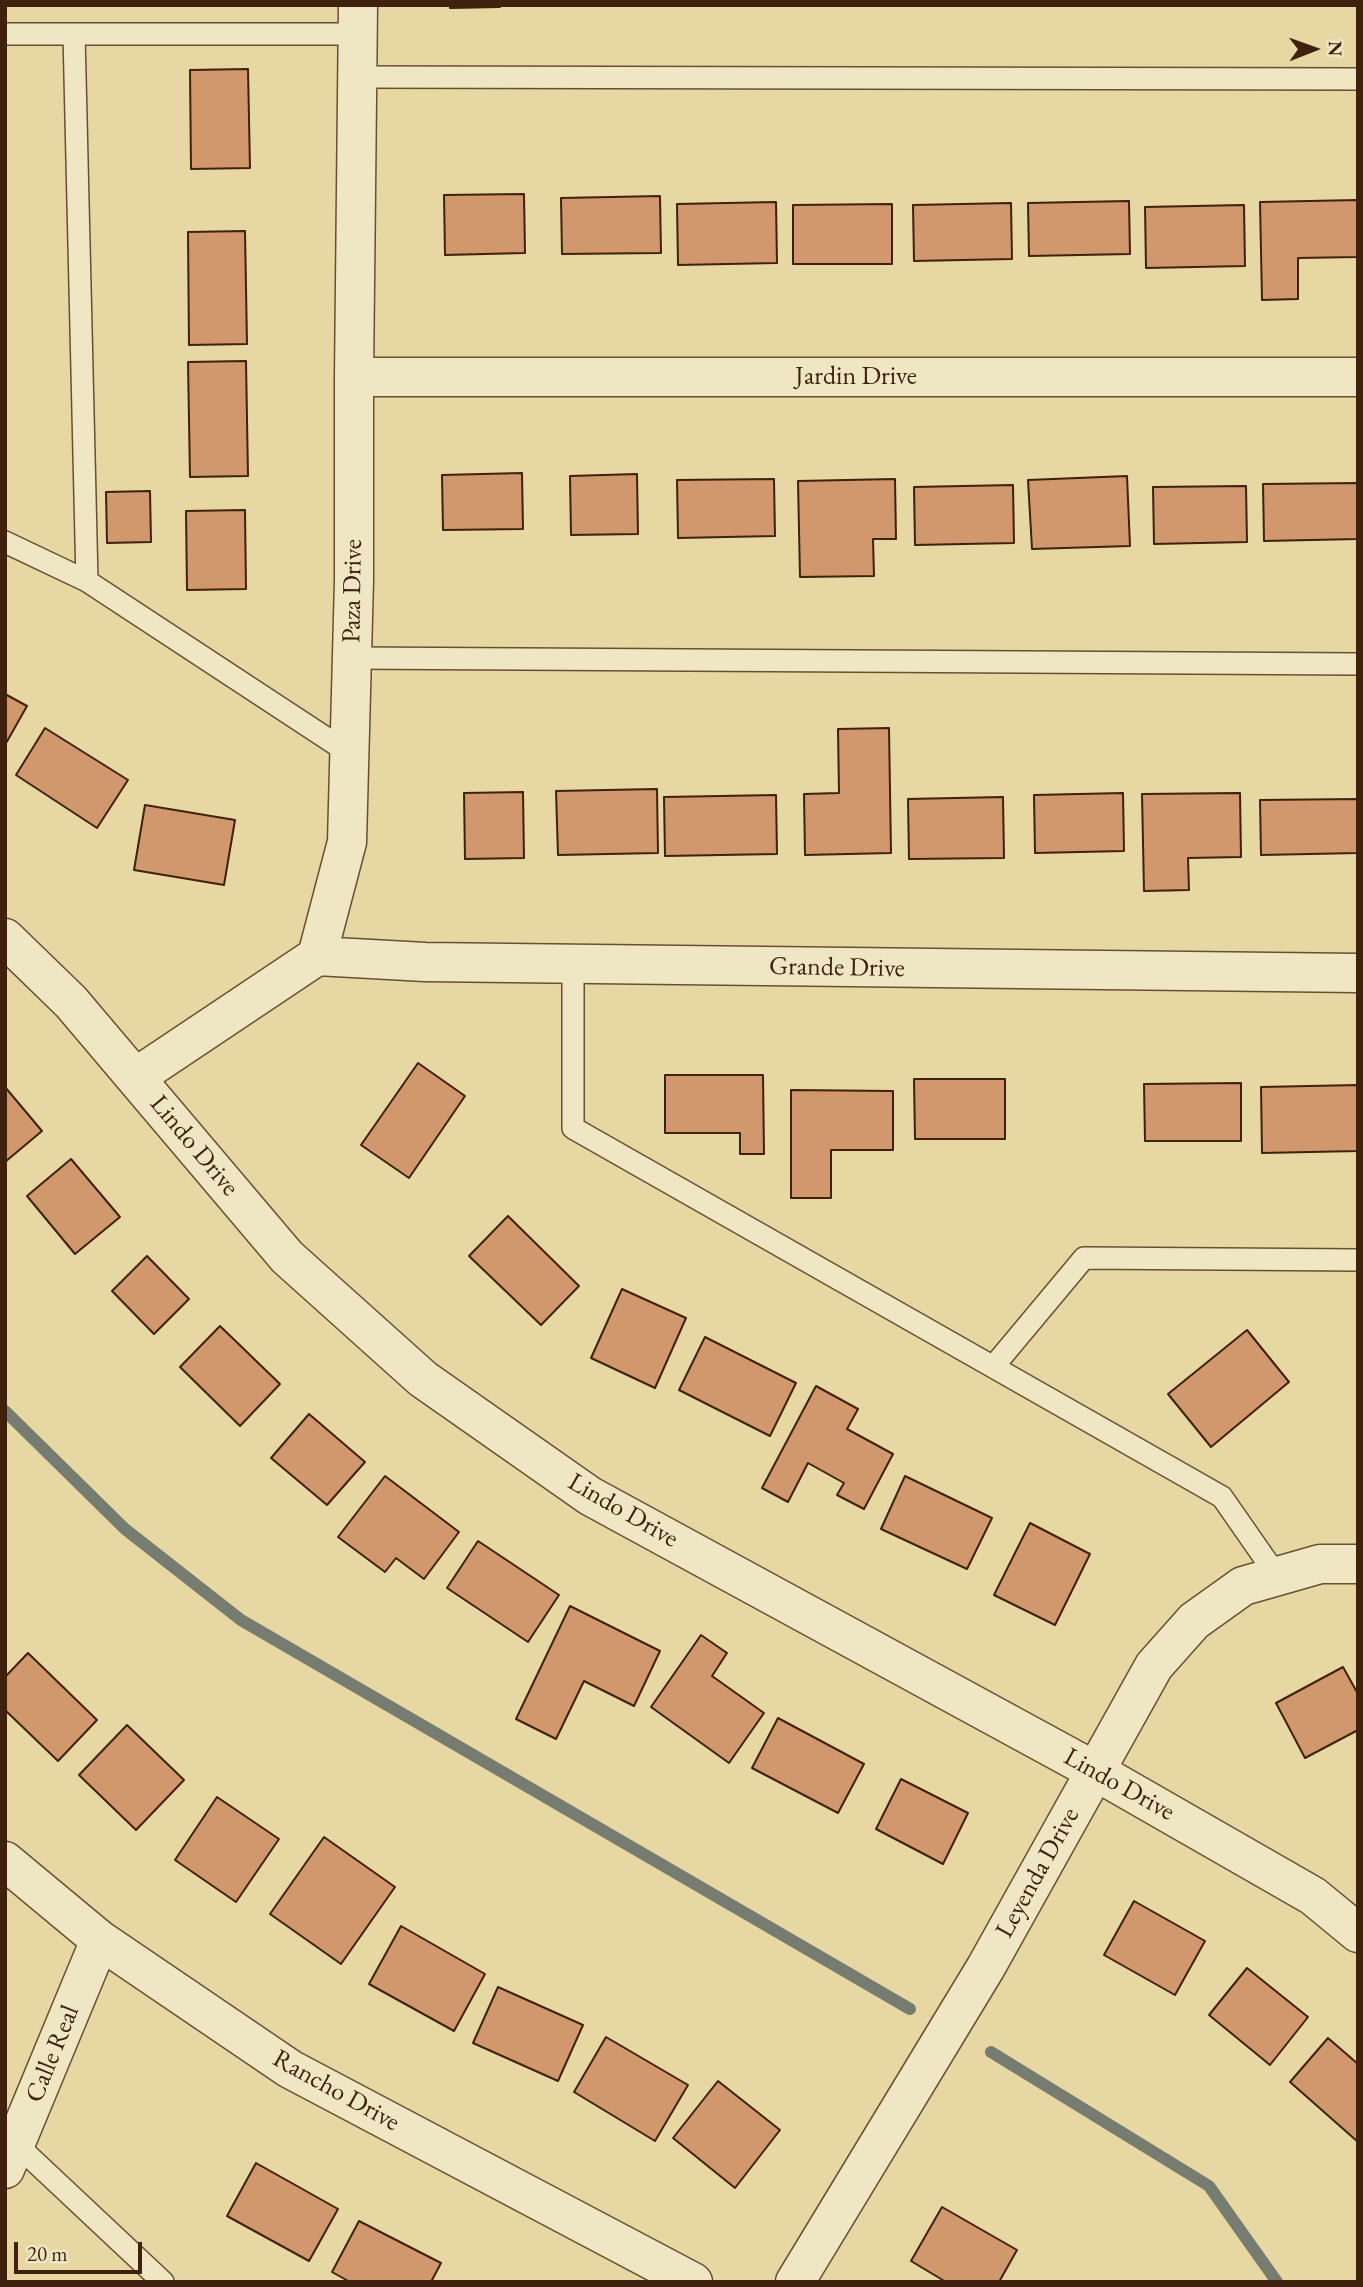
<!DOCTYPE html>
<html>
<head>
<meta charset="utf-8">
<style>
  body { margin:0 }
  #map { position:relative; width:1363px; height:2287px; overflow:hidden; background:#e7d8a3; font-family:"EB Garamond",serif }
  canvas { display:block }
  .frame { position:absolute; inset:0; border:7px solid #3f210d; pointer-events:none }
  .north { position:absolute; left:1279px; top:14px; width:70px; height:70px; -webkit-text-stroke:5px #efe6c3; paint-order:stroke; rotate:89deg; font-size:19px; font-weight:700; line-height:28px; text-align:center; color:#3f210d }
  .north::after { content:''; display:block; margin:auto; width:24px; height:32px; background:#3f210d; clip-path:polygon(50% 0,100% 100%,50% 72%,0 100%) }
  .scale { position:absolute; left:14px; top:2242px; width:128px; height:32px; box-sizing:border-box; border:4px solid #3f210d; border-top:0; padding-left:9px; font-size:21px; line-height:24px; white-space:nowrap; color:#3f210d; -webkit-text-stroke:5px #efe6c3; paint-order:stroke }
</style>
</head>
<body>
<div id="map">
<canvas width="1363" height="2287"></canvas>
<div class="frame"></div>
<div class="north">N</div>
<div class="scale">20 m</div>
</div>
<script>
const ctx = document.querySelector('canvas').getContext('2d');
ctx.lineJoin = 'round';
function trace(path, color, width, dash) { ctx.strokeStyle = color; ctx.lineWidth = width; ctx.lineCap = dash ? 'butt' : 'round'; ctx.setLineDash(dash || []); ctx.stroke(path); }
function fillPath(path, color) { ctx.fillStyle = color; ctx.fill(path, 'evenodd'); }
function drawText(font, color, halo, rows, align = 'center') {
  ctx.font = font + ' "EB Garamond",serif'; ctx.lineWidth = 7; ctx.setLineDash([]); ctx.textBaseline = 'middle'; ctx.strokeStyle = halo; ctx.fillStyle = color; for (const [text, x, y, turn = 0] of rows) {
    ctx.save(); ctx.translate(x, y); ctx.rotate((+turn || 0) * Math.PI / 180); ctx.textAlign = isNaN(turn) ? turn : align; if (halo) ctx.strokeText(text, 0, 0); ctx.fillText(text, 0, 0); ctx.restore();
  }
}
trace(new Path2D(`
  M5 1411 125 1529 241 1620 910 2009
  M991 2052 1209 2186 1277 2282`), '#767c6f', 12);
const building = new Path2D(`
  M450 5H500V7L450 8Z
  M248 69 250 168 191 169 190 70Z
  M524 194 525 253 445 255 444 195Z
  M660 196 661 253 562 254 561 198Z
  M1358 200V257L1298 258V299L1262 300 1260 202Z
  M1129 201 1130 254 1029 256 1028 203Z
  M776 202 777 263 678 265 677 204Z
  M1011 203 1012 259 914 261 913 205Z
  M892 204V264H793V205Z
  M1244 205 1245 266 1146 268 1145 207Z
  M245 231 247 344 189 345 188 232Z
  M246 361 248 476 190 477 188 362Z
  M522 473 523 529 443 530 442 475Z
  M637 474 638 534 571 535 570 476Z
  M1127 476 1130 546 1032 549 1028 480Z
  M774 479 775 536 678 538 677 480Z
  M895 479 896 539H873L874 576 800 577 798 481Z
  M1358 483V539L1264 541 1263 484Z
  M1013 485 1014 543 915 545 914 487Z
  M1246 486 1247 542 1154 544 1153 487Z
  M150 491 151 542 107 543 106 492Z
  M245 510 246 589 187 590 186 511Z
  M5 694 27 706 5 745Z
  M45 728 128 780 97 828 16 775Z
  M889 728 891 853 805 855 804 794 839 793 838 729Z
  M657 789 658 853 558 855 556 791Z
  M523 792 524 858 465 859 464 793Z
  M1123 793 1124 851 1035 853 1034 795Z
  M1240 793 1241 857 1188 858 1189 890 1144 891 1142 794Z
  M776 795 777 854 665 856 664 797Z
  M1003 797 1004 858 909 859 908 799Z
  M1358 799V853L1261 855 1260 800Z
  M145 805 235 820 224 885 134 870Z
  M418 1063 465 1096 409 1178 361 1145Z
  M665 1075H763L764 1154H740V1133H665Z
  M914 1079H1005V1139H915Z
  M1241 1083V1141H1145L1144 1084Z
  M1358 1085V1151L1262 1153 1261 1087Z
  M5 1087 42 1131 5 1162Z
  M791 1090 893 1091V1150H831V1198H791Z
  M71 1159 120 1217 75 1254 27 1196Z
  M508 1216 579 1286 541 1325 469 1256Z
  M147 1256 189 1299 154 1334 112 1291Z
  M622 1289 686 1318 655 1388 591 1358Z
  M220 1326 280 1384 240 1426 180 1367Z
  M1247 1330 1289 1382 1211 1447 1168 1394Z
  M705 1337 796 1383 770 1436 679 1390Z
  M816 1386 858 1409 847 1429 893 1454 864 1509 837 1495 844 1483 808 1463 788 1502 762 1488Z
  M309 1414 365 1462 327 1505 271 1458Z
  M385 1476 459 1532 424 1579 396 1558 385 1572 338 1537Z
  M905 1476 992 1518 967 1569 881 1529Z
  M1030 1523 1090 1554 1055 1625 994 1595Z
  M478 1541 559 1595 528 1642 447 1588Z
  M570 1606 660 1651 634 1706 584 1681 556 1739 516 1719Z
  M701 1635 727 1653 712 1676 764 1713 729 1763 651 1707Z
  M28 1653 97 1720 58 1761 5 1710V1677Z
  M1343 1667 1358 1694V1730L1305 1758 1276 1703Z
  M778 1718 864 1764 838 1813 752 1768Z
  M127 1725 184 1780 136 1830 79 1775Z
  M901 1779 968 1813 943 1864 876 1829Z
  M217 1797 279 1839 236 1902 175 1860Z
  M324 1837 395 1887 341 1964 270 1914Z
  M1134 1901 1205 1941 1175 1995 1104 1955Z
  M401 1926 485 1974 454 2031 369 1984Z
  M1247 1968 1308 2017 1270 2065 1209 2015Z
  M498 1987 583 2025 558 2081 473 2043Z
  M606 2037 688 2085 655 2141 574 2092Z
  M1328 2038 1358 2064V2142L1290 2082Z
  M718 2081 780 2130 735 2188 673 2138Z
  M256 2163 338 2209 309 2261 227 2216Z
  M942 2207 1017 2250 999 2282H946L911 2261Z
  M359 2221 441 2263 431 2282H350L332 2272Z`);
fillPath(building, '#d1976d');
trace(building, '#3f210d', 2);
const service = new Path2D(`
  M5 34H357
  M74 34 87 581
  M357 77 1358 79
  M5 542 87 581 349 753
  M352 658 1358 664
  M573 965V1128L1222 1497 1277 1576
  M993 1367 1084 1258 1358 1260
  M16 2144 163 2282`);
const minor = new Path2D(`
  M354 377H1358
  M5 938 71 1002 287 1257 423 1379 590 1496 1095 1771 1313 1896 1358 1933
  M317 956 425 962 1358 973
  M136 1077 317 956 347 842 354 580V377L358 5
  M5 1861 100 1940 290 2069 693 2282
  M5 2169 100 1940
  M795 2282 986 1967 1154 1666 1194 1621 1243 1586 1320 1564H1358`);
trace(service, '#694f32', 24);
trace(minor, '#694f32', 41);
trace(service, '#efe6c3', 21);
trace(minor, '#efe6c3', 38);
drawText('26px', '#3f210d', '#efe6c3', [
  ["Jardin Drive",856,377],
  ["Paza Drive",353,591,-89],
  ["Grande Drive",837,968,1],
  ["Lindo Drive",194,1146,50],
  ["Lindo Drive",623,1511,30],
  ["Lindo Drive",1119,1785,29],
  ["Leyenda Drive",1038,1873,-61],
  ["Calle Real",53,2054,-68],
  ["Rancho Drive",336,2091,29]
]);
</script>
</body>
</html>
